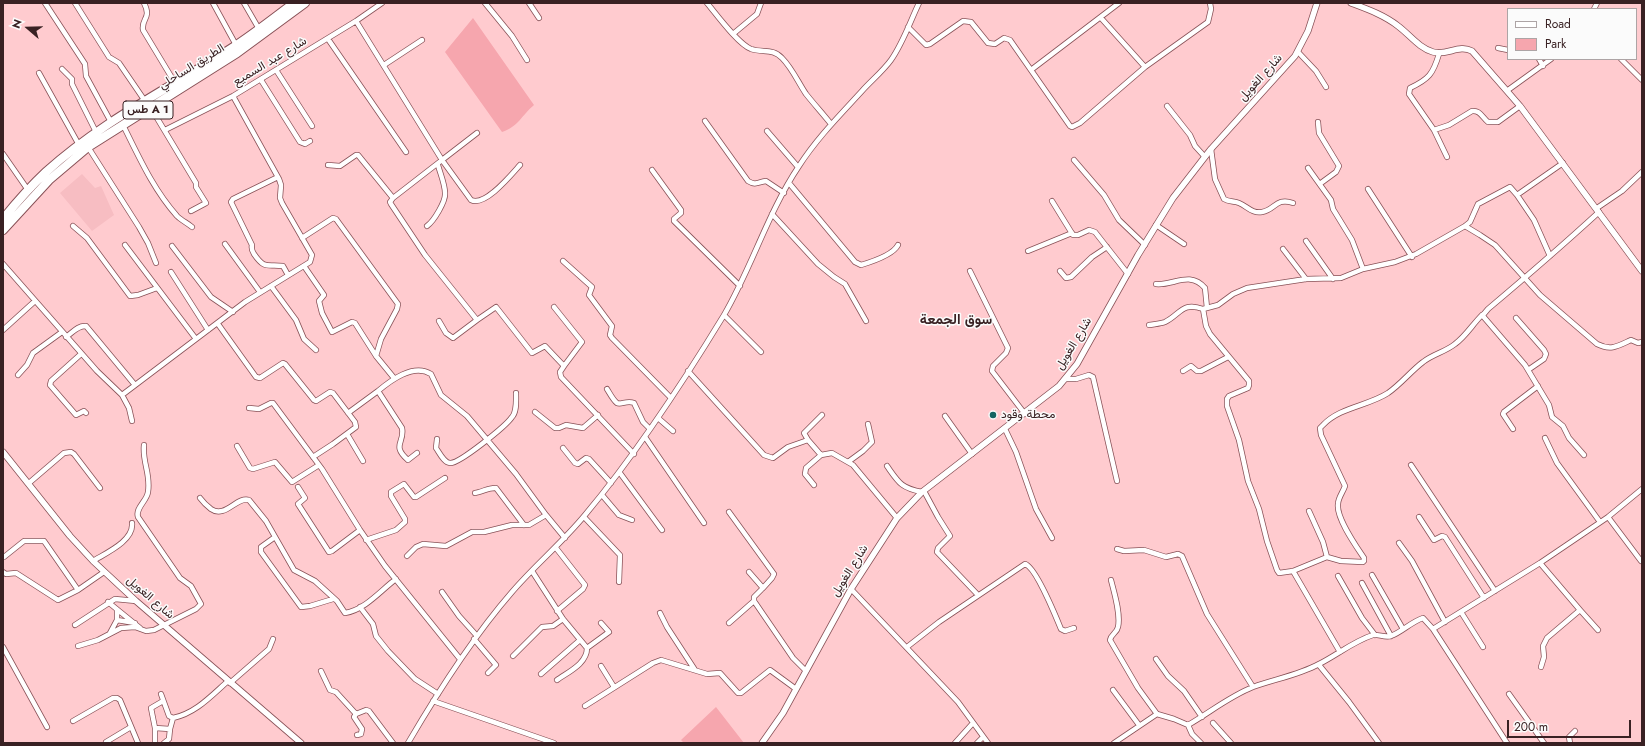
<!DOCTYPE html>
<html>
<head>
<meta charset="utf-8">
<style>
  body { margin:0 }
  #map { position:relative; width:1645px; height:746px; overflow:hidden; background:#ffcbcf; font-family:Jost,sans-serif }
  canvas { display:block }
  .frame { position:absolute; inset:0; border:4px solid #392123; pointer-events:none }
  .legend { position:absolute; left:1507px; top:8px; width:130px; height:52px; box-sizing:border-box; background:#fbfbfb; border:1px solid #ada4a5; margin:0; padding:5px 7px; list-style:none; font-size:12px; color:#392123 }
  .legend li { display:flex; align-items:center; gap:8px; height:20px }
  .legend b { width:20px; border:1px solid #ada4a5 }
  .north { position:absolute; left:8px; top:8px; width:40px; height:40px; -webkit-text-stroke:3px #fbfbfb; paint-order:stroke; rotate:290deg; font-size:11px; font-weight:700; line-height:16px; text-align:center; color:#392123 }
  .north::after { content:''; display:block; margin:auto; width:14px; height:18px; background:#392123; clip-path:polygon(50% 0,100% 100%,50% 72%,0 100%) }
  .scale { position:absolute; left:1507px; top:720px; width:124px; height:18px; box-sizing:border-box; border:2px solid #392123; border-top:0; padding-left:5px; font-size:12px; line-height:14px; white-space:nowrap; color:#392123; -webkit-text-stroke:3px #fbfbfb; paint-order:stroke }
</style>
</head>
<body>
<div id="map">
<canvas width="1645" height="746"></canvas>
<div class="frame"></div>
<ul class="legend">
<li><b style="height:5px;background:#fff"></b>Road</li>
<li><b style="height:11px;background:#f6a6ae"></b>Park</li>
</ul>
<div class="north">N</div>
<div class="scale">200 m</div>
</div>
<script>
const ctx = document.querySelector('canvas').getContext('2d');
ctx.lineJoin = 'round';
function fillPath(path, color) { ctx.fillStyle = color; ctx.fill(path, 'evenodd'); }
function trace(path, color, width, dash) { ctx.strokeStyle = color; ctx.lineWidth = width; ctx.lineCap = dash ? 'butt' : 'round'; ctx.setLineDash(dash || []); ctx.stroke(path); }
function drawText(font, color, halo, rows, align = 'center') {
  ctx.font = font + ' Jost,Vazirmatn,sans-serif'; ctx.lineWidth = 3; ctx.setLineDash([]); ctx.textBaseline = 'middle'; ctx.strokeStyle = halo; ctx.fillStyle = color; for (const [text, x, y, turn = 0] of rows) {
    ctx.save(); ctx.translate(x, y); ctx.rotate((+turn || 0) * Math.PI / 180); ctx.textAlign = isNaN(turn) ? turn : align; if (halo) ctx.strokeText(text, 0, 0); ctx.fillText(text, 0, 0); ctx.restore();
  }
}
fillPath(new Path2D(`
  M82 174 95 188 101 186 114 215 92 231 60 193Z`), '#f7bdc2');
fillPath(new Path2D(`
  M473 18 534 105C522 115 518 127 502 132L445 52Z
  M716 707 744 743H684L681 740Z`), '#f6a6ae');
const minor = new Path2D(`
  M45 3 85 64 86 76 111 122
  M75 3 109 57 119 63 145 101
  M144 3C152 19 141 18 143 30L175 83
  M213 3 236 45
  M244 3 259 29
  M485 3 512 36 527 60
  M529 3 539 18
  M707 3C717 15 738 44 751 49 763 53 773 48 782 58 792 68 798 82 806 94 814 104 823 114 831 124
  M1594 9 1597 3
  M1101 18 1145 67
  M356 21 442 160 393 198 390 202 391 204 425 255 477 320 496 307 532 353 545 346 564 366 560 372 561 377 634 454
  M908 27 926 45 930 44 963 21 971 22 988 43 995 44 1004 38 1010 40 1070 126 1072 127 1080 123 1145 67 1208 22 1211 9 1210 3
  M733 34 757 14 761 3
  M328 39 406 152
  M1498 48 1508 50
  M1298 52 1316 71 1326 87
  M1439 54C1433 74 1429 79 1410 88L1409 94 1434 130 1447 157
  M1539 59 1543 66
  M1621 59 1642 80
  M384 65 422 40
  M62 69 72 79V84L96 132
  M276 70 312 126
  M1031 70 1119 3
  M39 73 79 145
  M261 80 300 142 305 144 310 141
  M1508 90 1551 59
  M1167 106 1190 135 1195 146 1205 157
  M151 108 196 183V187L206 203 191 211
  M705 121 748 181C756 186 758 182 766 181L784 193
  M1318 122 1319 133 1339 166 1336 172 1321 183
  M123 125C139 157 153 189 177 216 181 220 187 223 192 227
  M165 130 233 96 356 21 382 3
  M1434 130 1449 125 1472 111C1480 110 1482 117 1488 122H1498L1520 106
  M767 131 798 167
  M477 133 442 160 471 200C485 207 511 175 520 165
  M88 147 139 227 148 243 156 263
  M1211 149 1215 179 1224 199C1229 202 1234 201 1239 203 1247 206 1252 214 1262 212 1275 210 1276 197 1293 203
  M3 154 28 190
  M1074 160 1104 195 1119 220 1145 245
  M328 165 340 166 356 155H358L393 198
  M1308 168 1331 200 1333 209 1352 240 1363 269
  M652 170 681 210V213L674 219V221L740 286
  M278 177 233 199 231 202 252 245C251 249 252 251 254 254 265 270 267 264 283 266L288 275
  M789 183 855 262 861 265C871 262 893 255 898 245
  M1368 189 1412 257
  M1517 195 1563 163
  M1052 201 1073 235H1078L1089 230 1095 232 1128 274
  M1597 208 1622 191 1642 172
  M772 214 818 264 834 277 845 284 866 321
  M1156 225 1184 244
  M73 226 87 238 130 296 138 295 157 288
  M427 226C434 221 446 201 445 193 445 184 440 173 438 165
  M1465 226 1480 235 1495 245 1540 295 1597 344C1611 351 1618 346 1631 340L1638 343 1642 342
  M302 238 333 218 336 219 398 304 397 309 381 339 376 356
  M1306 241 1333 279
  M225 244 260 292
  M125 245 196 339
  M172 246 211 297 233 312
  M1283 249 1306 279
  M1028 251 1072 233
  M1550 256 1534 220 1517 195 1510 187 1478 204 1470 222 1465 226 1416 254 1395 262 1363 269 1341 278 1306 279 1247 288 1233 294 1218 305 1203 309 1206 326 1210 334 1249 381V385L1248 388 1229 396 1227 399V406L1239 440 1248 481 1259 509 1267 541 1277 570 1279 573 1293 571 1327 557 1341 561 1363 562 1364 561V558C1356 546 1336 518 1338 504 1338 498 1343 492 1345 486L1321 435 1320 428 1323 425C1340 407 1368 406 1388 393 1401 384 1411 371 1423 362 1433 354 1445 352 1455 344 1466 336 1472 325 1482 315H1483L1488 309C1526 277 1563 245 1599 212
  M563 261 592 287 589 295 612 326 610 335 612 338 671 398
  M3 264 97 371 122 395 245 302 310 262 312 255 282 203 280 198 281 185 279 179 233 96
  M304 266 324 295 319 301 322 313 332 332 352 322 355 323 376 356 394 378
  M970 271 1008 348 1006 353 993 366 992 371 1025 414
  M1060 271 1066 278 1071 277 1092 257 1107 247
  M171 272 208 330
  M1156 284C1173 286 1190 270 1205 288L1207 308
  M271 286 296 320 304 339 316 350
  M554 307 582 342 564 366
  M724 315 761 352
  M1482 315 1525 365 1549 405 1552 417 1563 426 1569 438 1584 455
  M1516 318 1544 350 1546 354 1544 359 1528 370
  M439 321 446 333 453 338 477 320
  M218 324 256 377 260 378 283 363 285 364 314 400 316 401 330 392 333 393 355 422 356 427 333 444 313 457
  M1149 325C1154 324 1160 324 1165 322 1180 315 1182 301 1203 309
  M3 330 35 301
  M66 337C72 333 78 325 86 326L135 385
  M81 354 51 381 50 385 76 415 84 411 86 413
  M688 371 764 455 773 458 788 447 808 440
  M1183 371 1191 366 1197 371H1201L1228 357
  M18 375 27 365 33 353 62 332
  M1066 379H1076L1089 375 1093 377 1117 481
  M607 389C609 392 613 400 617 403 621 405 627 400 634 403L643 422 650 429
  M378 391C390 381 413 363 431 374L441 395 467 416 516 474 546 515
  M122 395 129 408 132 421
  M249 408 259 409 271 403H273L322 469 360 530 385 566 460 659
  M535 412 555 428H559L566 425 583 428 598 415
  M348 413 378 391 402 428C405 443 391 445 408 460L417 453
  M945 416 972 454
  M658 418 673 431
  M1005 429 1016 452 1036 509 1052 538
  M1513 429 1503 414 1504 412 1538 386
  M347 434 363 461
  M645 437 704 523
  M1545 438 1557 463 1600 522
  M437 439 436 448C439 452 444 463 450 463 459 464 506 426 512 417 517 412 516 400 516 393
  M237 446 250 468 253 469 275 462 292 482 319 465
  M563 448 575 463 578 464 586 458 589 459 611 483
  M821 455 808 440 804 433 822 415
  M848 462 863 451 872 442 868 424
  M1411 465 1495 591
  M887 466C899 483 901 488 922 492
  M620 473 662 530
  M29 483 64 453 71 452 74 454 100 488
  M814 485 805 474 806 468 821 455 832 453 853 465 897 518
  M298 487 305 498 298 504 329 552 332 551 360 530
  M924 491 938 517 950 536 938 548 937 552 978 595
  M475 493C482 492 490 487 496 488L524 525
  M602 495 619 515 632 520
  M200 498C203 502 207 506 211 509 225 519 237 496 249 500L266 521 294 570 315 581 337 601 345 613C365 610 381 590 396 579
  M1309 511 1323 542 1327 557
  M729 512 774 574 772 578 763 588
  M584 517 620 555 619 582
  M1419 517 1434 540 1442 536 1445 537 1484 598
  M1608 517 1641 561
  M275 537 261 547V552L301 607 310 606 333 599
  M366 540 396 530 405 522V519L391 496V492L404 484 414 497H416L445 478
  M1399 543 1412 561 1445 622
  M556 548 585 585 583 589 557 611
  M1117 549 1124 551 1144 550 1166 557 1178 554 1182 556 1207 614 1253 687
  M407 556 416 547 423 544 446 546 472 532H484L512 525H529L546 515 565 538
  M4 557 24 541H44L78 590
  M93 561C106 553 134 541 132 523
  M1540 563 1580 610 1547 638 1543 646 1544 657 1541 667
  M532 571 563 619 587 648 609 632 601 623
  M1293 571 1340 652
  M3 572 6 574 16 573 58 600 78 590 104 572
  M749 572 763 588 754 597V601L793 658 806 671
  M1372 575 1403 629
  M1338 576 1362 618 1375 635
  M1111 580C1114 592 1121 614 1118 627 1117 633 1111 634 1110 640L1138 688 1157 714
  M1362 583 1391 636
  M851 589 958 702 988 743
  M442 592 459 616 477 636
  M108 602 140 628
  M360 607 373 624 376 636 388 651 415 679 438 694
  M1580 610 1598 630
  M1461 612 1483 647
  M660 613 667 627 695 670
  M117 620 135 623
  M729 623 754 601
  M75 625 115 599 136 601
  M1433 629 1540 563 1608 517 1642 489
  M110 633 117 620V610
  M474 639 496 665 488 673
  M78 646 98 640 121 628 135 627 146 631 154 630 196 609 201 604 191 586 180 578 138 517C135 508 147 501 148 492 151 474 142 462 144 445
  M3 647 47 727
  M907 647 939 622 1025 564C1036 567 1056 617 1061 629L1065 631 1074 628
  M513 656 542 627 553 626 563 619
  M1156 659 1168 676 1184 691 1202 717
  M1319 665 1349 702 1379 743
  M601 666 614 687
  M321 671 330 690 336 692 356 714
  M541 674 580 640
  M557 680C568 672 587 664 587 648
  M230 683 269 649 273 639
  M1113 690 1139 725
  M161 694 169 716 173 718C196 713 211 696 228 681
  M1509 694 1544 743
  M433 701 554 743
  M585 706 653 663 661 660 707 674 720 673 738 693H741L770 670 796 689
  M356 714 366 710 369 711 393 743
  M356 714 354 717 362 729 361 734 357 735
  M73 721 113 698H117L120 700 138 743
  M1213 723 1231 743
  M1188 725C1209 713 1230 696 1253 687 1275 679 1299 675 1319 664 1337 655 1354 641 1373 635 1378 634 1385 638 1391 636 1402 632 1411 622 1423 618L1433 629 1507 743
  M155 728 170 729 169 739 164 743
  M170 729 173 718
  M106 742 131 727
  M155 743V728L151 708 163 701
  M408 743C439 690 472 638 512 592 535 565 562 543 585 515 637 453 682 384 724 315 752 267 768 212 799 166 817 138 840 115 862 91 871 81 883 71 891 60 903 43 910 22 919 3
  M955 743 973 723
  M977 743 983 737
  M1114 743 1157 714 1174 719 1188 725 1192 734 1201 743
  M1570 743 1569 737 1575 731`);
const tertiary = new Path2D(`
  M1351 3C1367 9 1384 15 1398 26 1410 35 1419 48 1433 52 1447 56 1459 44 1472 51L1520 106 1642 271
  M3 452 70 536 93 561 136 601 301 743
  M762 743 783 713 851 589 897 518 922 492 1059 386 1077 364 1138 255 1173 198 1211 149 1295 56 1308 31 1317 3`);
const trunk = new Path2D(`
  M3 219C16 203 30 187 46 172 102 121 172 87 235 46 255 33 275 17 294 3
  M3 230 49 180 88 147 237 53 305 3`);
trace(minor, '#885157', 6);
trace(tertiary, '#885157', 7);
trace(trunk, '#885157', 10);
trace(minor, '#fff', 4.5);
trace(tertiary, '#fff', 5.5);
trace(trunk, '#fff', 8);
for (const [x, y, r, color] of [
  [993,415,4,"#146362"]
]) { const dot = new Path2D(); dot.arc(x, y, r, 0, 2 * Math.PI); ctx.fillStyle = color; ctx.fill(dot); trace(dot, '#fbfbfb', 1.5); }
for (const [x, y, w] of [
  [148,110,50]
]) { const box = new Path2D(); box.roundRect(x - w / 2, y - 9, w, 18, 3); ctx.fillStyle = '#fbfbfb'; ctx.fill(box); trace(box, '#392123', 1); }
drawText('bold 11px', '#392123', null, [
  ["طس A 1",148,110]
]);
drawText('12px', '#392123', '#fbfbfb', [
  ["شارع عبد السميع",270,62,-31],
  ["الطريق الساحلي",192,67,-32],
  ["شارع الغويل",1261,78,-48],
  ["شارع الغويل",1074,344,-59],
  ["شارع الغويل",850,571,-58],
  ["شارع الغويل",150,598,41]
]);
drawText('12px', '#392123', '#fbfbfb', [
  ["محطة وقود",1001,415]
], 'left');
drawText('bold 14px', '#392123', '#fbfbfb', [
  ["سوق الجمعة",956,321]
]);
</script>
</body>
</html>
